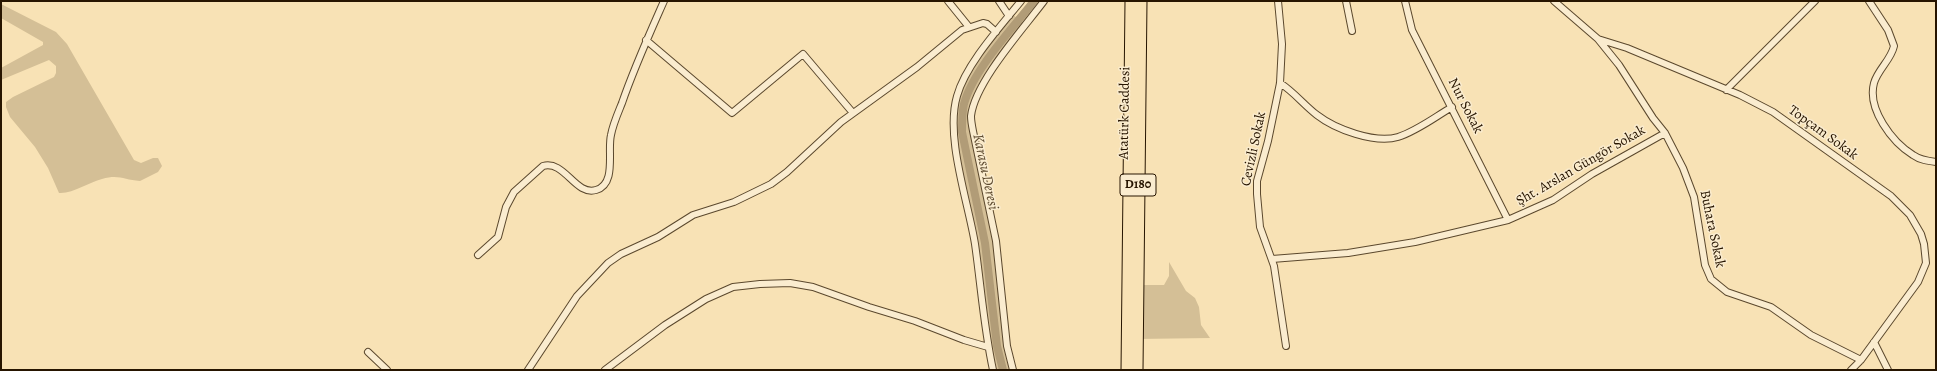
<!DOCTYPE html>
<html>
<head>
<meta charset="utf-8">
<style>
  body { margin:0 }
  #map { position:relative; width:1937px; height:371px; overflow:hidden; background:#f8e2b5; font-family:Alegreya,serif }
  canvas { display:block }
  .frame { position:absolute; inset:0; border:2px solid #271500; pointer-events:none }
</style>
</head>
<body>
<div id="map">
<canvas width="1937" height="371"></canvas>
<div class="frame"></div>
</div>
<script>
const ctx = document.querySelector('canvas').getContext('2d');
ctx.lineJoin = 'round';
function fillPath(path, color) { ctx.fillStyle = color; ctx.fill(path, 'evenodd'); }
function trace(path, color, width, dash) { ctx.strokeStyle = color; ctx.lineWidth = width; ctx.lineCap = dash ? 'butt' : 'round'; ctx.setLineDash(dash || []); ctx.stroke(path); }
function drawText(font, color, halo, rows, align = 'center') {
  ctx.font = font + ' Alegreya,serif'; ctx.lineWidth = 3; ctx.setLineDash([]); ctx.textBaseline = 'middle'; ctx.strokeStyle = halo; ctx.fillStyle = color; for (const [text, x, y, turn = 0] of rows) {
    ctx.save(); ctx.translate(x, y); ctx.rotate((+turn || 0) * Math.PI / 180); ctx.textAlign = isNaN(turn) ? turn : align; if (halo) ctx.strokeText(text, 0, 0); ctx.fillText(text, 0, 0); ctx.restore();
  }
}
fillPath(new Path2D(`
  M1 4 56 32 67 44 134 160 141 163 153 158H158L162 166 158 172 140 181C124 180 119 174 102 179 89 182 73 194 59 193L48 168 35 147 10 117 6 107V102L13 97 54 77 56 73V66L49 60 1 80V68L43 45V42L1 18Z
  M1011 13 1025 25 982 86 971 116 996 241 1013 370H993L975 243 953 133 961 84Z
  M1169 262 1186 291 1195 298 1199 307 1201 325 1210 338 1137 339V285H1164L1169 276Z`), '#d4bf96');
trace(new Path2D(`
  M1003 370 997 346 985 243 962 132C962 123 962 113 964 104 973 70 1012 29 1034 1`), '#b19c77', 8);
const street = new Path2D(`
  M948 1 969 27
  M999 1 1009 16
  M1278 1 1282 44 1280 83 1268 141 1257 181V194L1260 227 1274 266 1286 346
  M1346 1 1352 31
  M1405 1 1412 30 1508 220
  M1554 1 1598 39 1627 48 1740 95 1773 112 1891 196 1910 215 1921 234 1924 244 1926 263 1918 282 1861 360 1851 370
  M1869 1 1888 30 1894 46C1891 60 1878 69 1874 83 1867 109 1892 142 1913 155 1920 160 1928 161 1936 162
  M1598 39 1619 65 1653 118 1665 133 1683 168 1694 197 1705 265 1711 279 1727 292 1771 307 1811 335 1861 360
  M646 40 732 113 803 54 853 113
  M1280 83C1294 92 1304 105 1317 115 1335 129 1375 144 1398 137 1417 131 1435 117 1452 107
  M1726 90 1815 1
  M478 255 498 237 506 207 514 192 543 166C565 160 575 196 596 190 617 184 607 151 611 135 613 124 618 113 622 103 634 68 649 35 664 1
  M1272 259 1348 253 1415 242 1508 220 1553 200 1592 174 1665 133
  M1874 342 1888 370
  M368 352 387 370
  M528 370 577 296 608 263 621 254 658 237 693 215 734 202 771 184 787 172 841 122 917 67 962 30 983 23 987 24 996 32
  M605 370 665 325 706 299 733 287 760 284 790 283 813 287 869 307 915 321 964 340 988 347
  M993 370C984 329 981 286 975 244 968 201 945 137 957 96 966 64 1000 27 1021 1
  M1013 370 1007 346 996 241 973 131C972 126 971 121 971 116 975 82 1023 29 1044 1`);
const highway = new Path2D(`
  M1127 370 1131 1
  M1137 370 1141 1`);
trace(street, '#5b482d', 8);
trace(highway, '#271500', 13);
trace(street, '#faeccf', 6);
trace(highway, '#f8e2b5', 11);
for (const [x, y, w] of [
  [1138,185,36]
]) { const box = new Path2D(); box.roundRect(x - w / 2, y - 11, w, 22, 3); ctx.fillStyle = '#faeccf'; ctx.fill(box); trace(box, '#271500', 1); }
drawText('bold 13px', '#271500', null, [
  ["D180",1138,185]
]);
drawText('14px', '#271500', '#faeccf', [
  ["Nur Sokak",1465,106,63],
  ["Atatürk Caddesi",1125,113,-89],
  ["Topçam Sokak",1823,133,36],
  ["Cevizli Sokak",1254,149,-78],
  ["Şht. Arslan Güngör Sokak",1581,166,-30],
  ["Buhara Sokak",1712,229,78]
]);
drawText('italic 15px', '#5e4b30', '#faeccf', [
  ["Karasu Deresi",985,172,78]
]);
</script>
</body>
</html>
